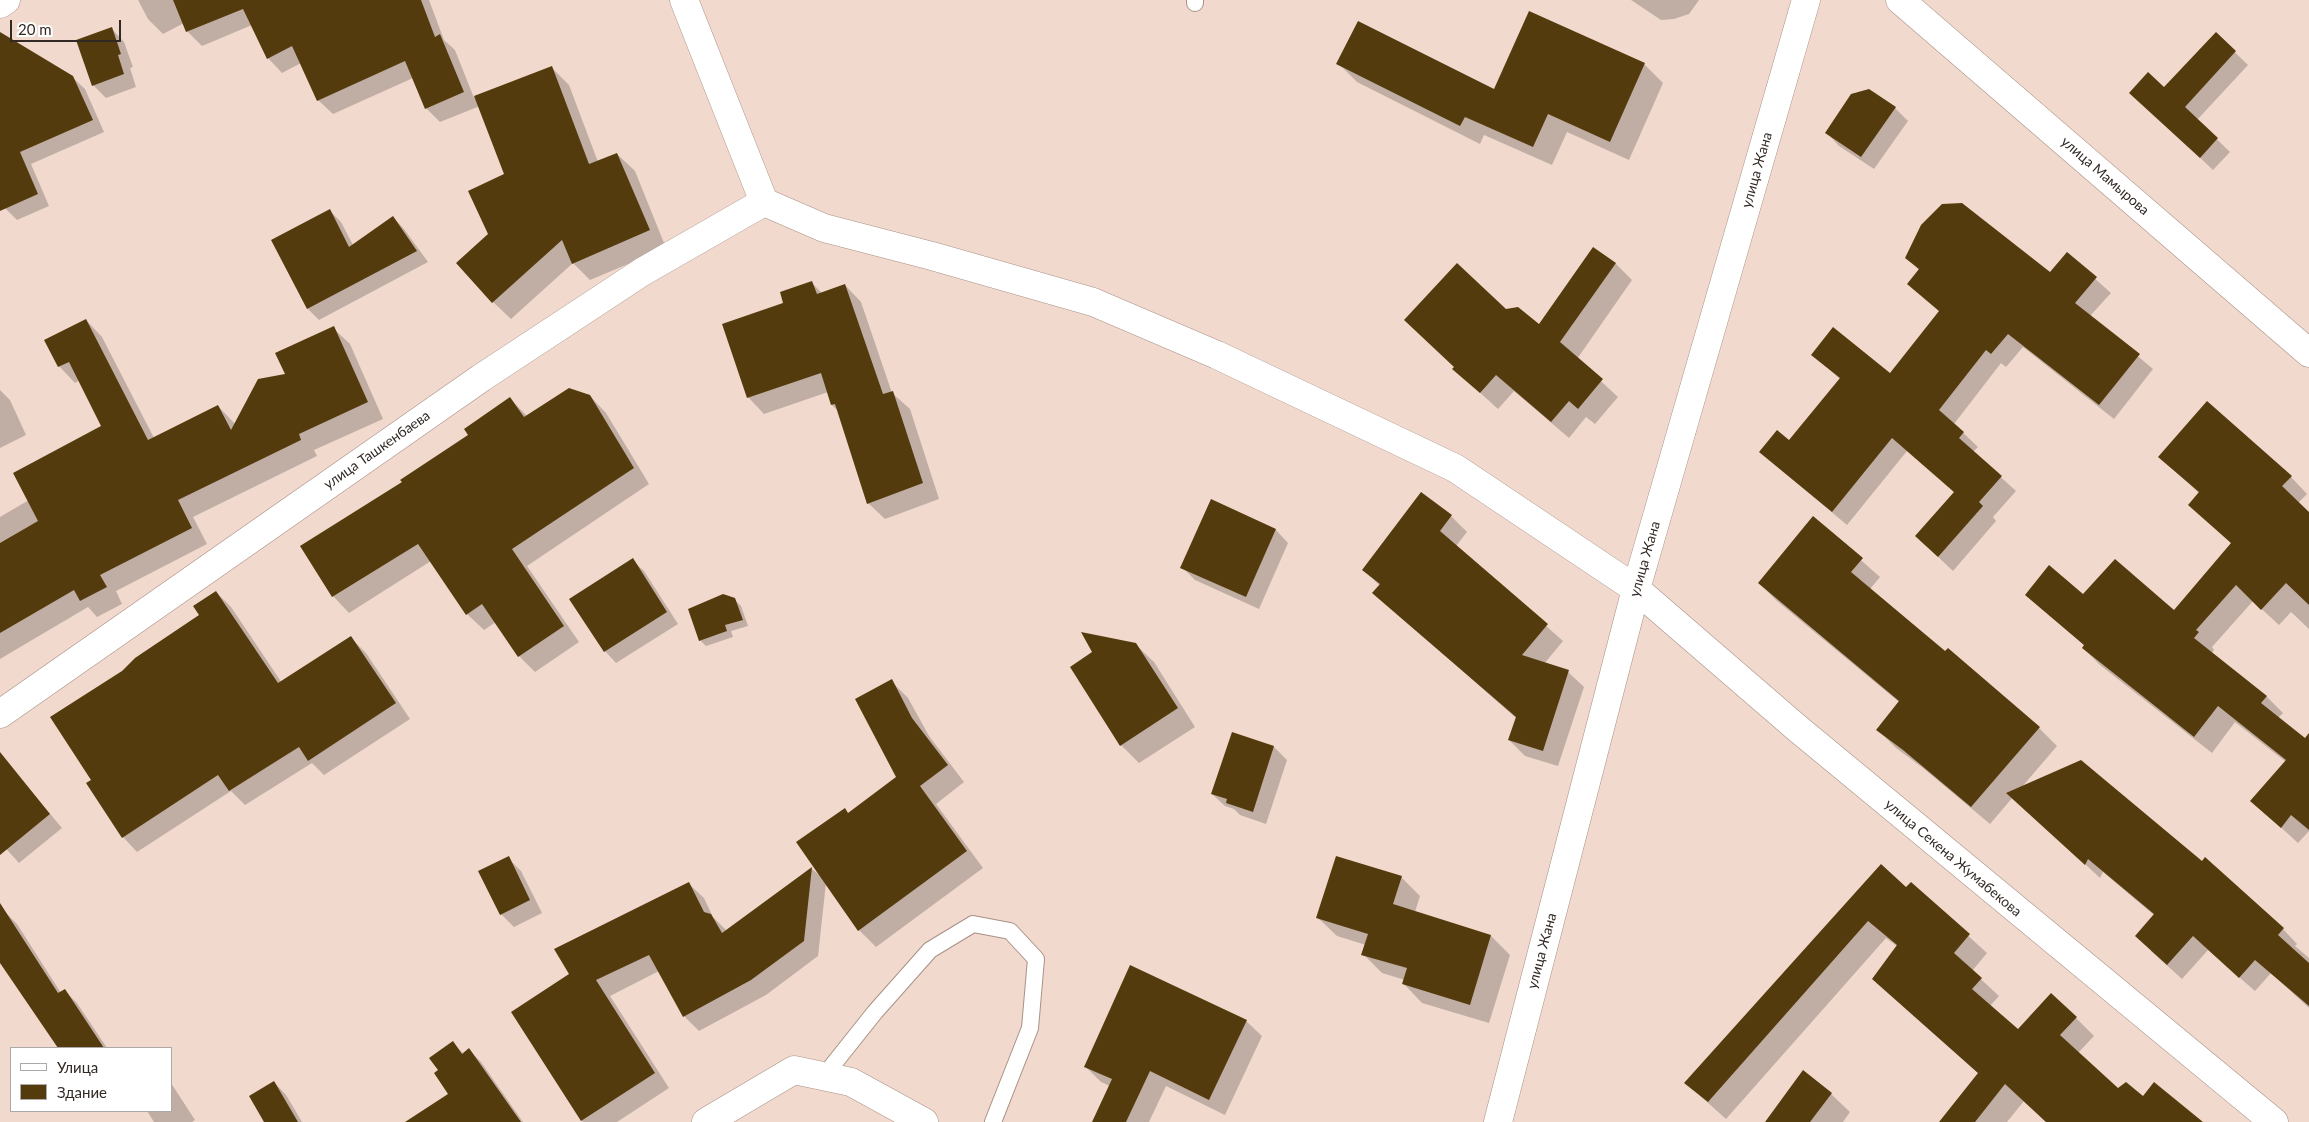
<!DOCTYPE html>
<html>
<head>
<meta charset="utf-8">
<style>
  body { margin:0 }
  #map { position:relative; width:2309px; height:1122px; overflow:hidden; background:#f1d9cd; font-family:Lato,sans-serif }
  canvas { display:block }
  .legend { position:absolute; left:10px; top:1047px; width:162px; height:65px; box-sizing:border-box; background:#fff; border:1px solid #ada9a8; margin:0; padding:6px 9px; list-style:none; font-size:15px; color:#322925 }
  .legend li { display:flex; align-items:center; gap:10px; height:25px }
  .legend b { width:25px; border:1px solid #ada9a8 }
  .scale { position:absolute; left:10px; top:20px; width:111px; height:22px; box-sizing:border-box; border:2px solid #322925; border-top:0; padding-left:6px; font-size:15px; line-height:18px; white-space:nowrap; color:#322925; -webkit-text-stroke:4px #fff; paint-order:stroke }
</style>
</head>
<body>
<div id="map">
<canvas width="2309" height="1122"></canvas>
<ul class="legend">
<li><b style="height:6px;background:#fff"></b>Улица</li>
<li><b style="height:14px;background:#543b0d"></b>Здание</li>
</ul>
<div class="scale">20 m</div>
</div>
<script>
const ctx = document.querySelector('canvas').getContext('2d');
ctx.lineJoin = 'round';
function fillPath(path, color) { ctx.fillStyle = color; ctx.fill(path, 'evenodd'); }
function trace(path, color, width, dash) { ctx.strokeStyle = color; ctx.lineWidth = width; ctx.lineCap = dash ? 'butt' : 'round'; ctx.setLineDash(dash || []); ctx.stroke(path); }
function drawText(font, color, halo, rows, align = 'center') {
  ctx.font = font + ' Lato,sans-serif'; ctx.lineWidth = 5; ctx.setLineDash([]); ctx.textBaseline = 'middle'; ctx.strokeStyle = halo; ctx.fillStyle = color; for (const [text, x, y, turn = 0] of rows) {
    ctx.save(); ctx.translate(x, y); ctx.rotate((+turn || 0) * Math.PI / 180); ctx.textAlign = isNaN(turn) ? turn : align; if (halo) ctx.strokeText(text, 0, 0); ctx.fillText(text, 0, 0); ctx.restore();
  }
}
fillPath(new Path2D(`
  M138 0H429L444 40 455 50 474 98 552 68 569 85 598 162 617 154 635 171 666 248 590 280 573 263 511 319 493 302 489 234 506 175 480 106 440 122 426 108 413 78 333 114 318 100 301 63 282 73 268 58 252 25 202 46 187 31 184 23 163 34 148 19Z
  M1631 0H1699L1689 14 1674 19 1661 20Z
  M112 29 124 42 133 67 130 68 136 87 106 98 93 85Z
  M2216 34 2248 65 2197 120 2230 152 2213 170 2144 105 2164 89Z
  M0 40 72 77 85 89 104 132 31 164 49 206 17 220 5 208 0 209Z
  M1338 63 1494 91 1644 64 1663 83 1629 160 1567 132 1552 165 1484 135 1480 144 1357 82Z
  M1895 108 1908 121 1874 169 1839 146 1827 133Z
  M330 211 341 222 353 245 393 217 404 229 428 262 319 320 308 309 273 241Z
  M2067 254 2111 293 2090 316 2153 369 2114 419 2023 347 2006 367 2001 363 1954 424 1978 447 1973 452 2016 491 1993 517 1996 521 1953 571 1916 536 1955 493 1907 451 1847 525 1760 452 1789 441 1840 379 1813 355 1890 375 1940 312 1908 284 1919 270 1907 258 2051 274Z
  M1615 263 1632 280 1577 359 1618 397 1595 424 1586 417 1569 438 1514 391 1498 409 1454 369 1506 310 1539 326Z
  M812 283 822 293 845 285 861 302 892 393 910 409 939 499 885 519 868 503 839 412 832 405 828 392 764 414 748 397 785 304Z
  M86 320 102 337 154 438 218 406 236 425 333 328 350 344 383 419 314 450 317 456 193 517 207 544 116 591 122 604 97 617 88 607 0 659V517L29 500 103 427 80 380 75 383 59 366Z
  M0 390 10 400 26 435 0 448Z
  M590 396 606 413 649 484 527 566 579 642 535 672 519 656 496 622 484 630 467 614 431 561 349 613 333 596 403 483 469 435 510 399 527 416Z
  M2160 457 2291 477 2307 494 2298 503 2309 514V629L2291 612 2279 625 2253 601 2212 647 2214 650 2212 653 2266 696 2283 713 2278 718 2309 743V831L2298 843 2252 801 2286 762 2235 722 2212 753 2100 665 2083 648 2085 646 2026 595 2083 596 2174 612 2232 544 2190 505 2200 494Z
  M1212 501 1276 530 1288 543 1259 609 1195 580 1182 567Z
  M1451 516 1467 532 1456 546 1563 641 1544 664 1568 672 1584 687 1558 766 1525 756 1509 740 1516 718 1374 593 1380 586 1364 570Z
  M1813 518 1880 577 1870 589 2039 728 2057 746 2021 788 2283 929 2297 944 2295 946 2309 958V1008L2271 973 2255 991 2208 950 2182 979 2151 951 2155 916 2103 872 2100 878 2013 797 1990 824 1923 768 1896 748 1878 730 1899 702 1777 601 1759 583Z
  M632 560 644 571 678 624 616 663 605 651Z
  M216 592 231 607 282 683 351 638 366 653 410 719 324 775 312 763 245 805 231 791 137 852 123 837 92 781 123 672 200 615Z
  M735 600 741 606 748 626 731 631 733 637 706 646 700 640Z
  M1135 644 1154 662 1195 727 1139 763 1121 745Z
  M891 681 908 698 929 736 964 782 936 804 983 868 876 947 859 930 826 883 818 956 766 995 699 1031 684 1016 659 971 610 996 669 1088 617 1122H583L513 1013 571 975 689 884 704 898 713 917 727 931 812 869 823 878 849 814 898 777Z
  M1232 734 1274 747 1287 760 1266 824 1240 815 1234 809 1225 806 1212 794Z
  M0 770 15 772 62 828 19 863 0 842Z
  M508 858 521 871 542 913 514 927 501 914Z
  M1881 866 1906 889 1911 884 1987 953 1972 971 1999 996 1990 1006 2018 1031 2076 1018 2094 1036 2078 1053 2118 1089 2143 1097 2199 1122H2046L2024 1101 2007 1122H1941L1979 1074 1892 996 1898 947 1886 938 1726 1119 1686 1083Z
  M1401 877 1420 896 1415 912 1491 936 1510 955 1489 1023 1422 1003 1404 984 1405 980 1382 973 1363 954 1366 945 1337 936 1318 918Z
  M4 911 17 924 61 993 65 991 77 1003 107 1048H59L0 960V914Z
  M1246 1021 1262 1036 1225 1115 1166 1086 1149 1122H1093L1110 1086 1101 1082 1085 1066Z
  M453 1043 464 1054 469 1050 481 1062 523 1122H407L449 1094 439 1071Z
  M274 1082 286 1095 302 1122H266Z
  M171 1083 195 1120 192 1122H154L147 1111H171Z
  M1831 1094 1850 1112 1843 1122H1766Z`), '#0003');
fillPath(new Path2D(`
  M173 0H421L435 37 440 34 464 92 425 109 405 61 317 101 292 46 267 59 243 9 186 32Z
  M1529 11 1645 63 1610 142 1548 114 1533 147 1465 117 1460 126 1336 64 1358 21 1494 89Z
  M112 27 121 54 118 55 124 74 92 86 76 40Z
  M0 32 73 76 93 120 20 152 38 194 0 211Z
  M2216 32 2236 51 2185 107 2218 138 2200 158 2129 93 2148 72 2164 87Z
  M552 66 589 164 617 153 650 230 572 264 562 240 492 303 456 263 488 234 468 191 504 174 474 96Z
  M1869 89 1896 107 1861 157 1825 133 1851 94Z
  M1962 203 2050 272 2067 252 2097 277 2075 303 2140 354 2099 405 2008 334 1991 354 1986 350 1939 410 1964 432 1959 438 2002 476 1979 502 1983 506 1938 557 1915 536 1954 492 1892 438 1832 512 1759 452 1777 430 1789 440 1840 378 1811 355 1833 327 1890 373 1939 311 1907 284 1919 269 1905 258 1921 225 1942 204Z
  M330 209 349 247 393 216 417 251 307 309 271 240Z
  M1593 247 1616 263 1560 342 1603 379 1578 409 1569 401 1551 422 1496 375 1480 393 1452 369 1454 367 1404 320 1457 263 1506 309 1518 307 1539 324Z
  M812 281 817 294 845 284 883 394 893 391 923 483 867 504 835 404 831 405 821 373 747 398 722 324 783 303 780 292Z
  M86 319 148 440 218 405 231 430 258 379 285 374 275 353 334 326 368 402 299 434 301 440 178 500 192 528 100 575 107 587 80 601 74 590 0 633V543L38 521 13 473 101 426 69 362 58 367 44 340Z
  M569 388 590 395 634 468 512 549 564 626 518 657 482 604 466 615 418 544 332 597 300 546 402 482 400 480 468 435 464 429 510 397 524 417Z
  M2207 401 2292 476 2282 486 2309 512V605L2286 583 2261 610 2236 585 2196 630 2199 632 2194 638 2267 696 2261 703 2305 738 2309 733V830L2291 815 2281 828 2250 801 2286 760 2218 706 2194 737 2082 648 2084 645 2025 595 2049 565 2083 594 2115 559 2174 610 2231 543 2188 505 2199 492 2158 457Z
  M1421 492 1452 515 1440 531 1548 624 1522 655 1569 670 1543 751 1508 740 1516 717 1372 593 1380 584 1362 570Z
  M1211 499 1276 529 1246 597 1180 568Z
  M1813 516 1863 558 1851 572 1945 651 1948 648 2040 727 1971 807 1903 750 1876 730 1899 701 1758 583Z
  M633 558 667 612 604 652 569 599Z
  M216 591 278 683 351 636 396 703 308 761 299 747 229 791 218 775 122 838 86 783 91 780 50 717 122 671 135 658 199 615 193 606Z
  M723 594 735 598 743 620 725 625 727 631 699 641 688 609Z
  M1081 632 1136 643 1178 708 1120 746 1070 667 1092 652Z
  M892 679 912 718 948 765 920 786 967 851 858 931 796 842 845 808 848 813 896 777 855 699Z
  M1232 732 1274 746 1253 812 1226 803 1227 799 1211 794Z
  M0 752 50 814 0 855Z
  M2081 760 2202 861 2205 857 2284 928 2278 935 2309 963V1006L2255 960 2239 978 2193 936 2167 965 2135 936 2154 914 2088 859 2085 865 2006 793Z
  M509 856 530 900 500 915 478 871Z
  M1336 856 1402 876 1393 904 1491 935 1470 1005 1402 984 1407 968 1361 955 1368 934 1316 918Z
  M1881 864 1906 887 1911 882 1970 934 1954 953 1982 978 1972 989 2018 1029 2051 993 2077 1017 2060 1035 2118 1088 2126 1082 2143 1096 2154 1082 2203 1122H2046L2005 1084 1975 1122H1939L1978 1073 1872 979 1897 945 1868 921 1708 1102 1684 1083Z
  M812 867 804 941 751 980 683 1017 649 955 596 980 655 1073 581 1121 511 1012 569 974 554 949 689 882 704 912 711 914 722 933Z
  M0 903 58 993 65 989 104 1048H58L0 963Z
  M1130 965 1247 1020 1209 1100 1150 1071 1126 1122H1092L1112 1079 1084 1067Z
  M453 1041 462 1054 469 1048 521 1122H405L448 1094 434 1073 438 1070 429 1058Z
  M1803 1070 1832 1093 1810 1122H1765Z
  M274 1081 298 1122H264L249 1096Z`), '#543b0d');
const lane = new Path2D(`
  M1195 3V0
  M824 1076 875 1012 930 950 973 924 1010 931 1036 959 1030 1028 993 1122`);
const street = new Path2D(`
  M684 0 764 202 824 228 932 256 1093 302 1217 355 1455 468 1636 589 1797 728 2274 1122
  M1900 0 2309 353
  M0 4 6 0
  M0 714 481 378 642 272 764 202
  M706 1122 794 1070 851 1082 924 1122
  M1498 1122 1636 589 1806 0`);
trace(lane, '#a89186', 18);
trace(street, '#a89186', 29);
trace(lane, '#fff', 16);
trace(street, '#fff', 28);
drawText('14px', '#322925', '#fff', [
  ["улица Жана",1757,170,-74],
  ["улица Мамырова",2105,176,41],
  ["улица Ташкенбаева",377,450,-35],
  ["улица Жана",1645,559,-74],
  ["улица Секена Жумабекова",1953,858,40],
  ["улица Жана",1542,951,-75]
]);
</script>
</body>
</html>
